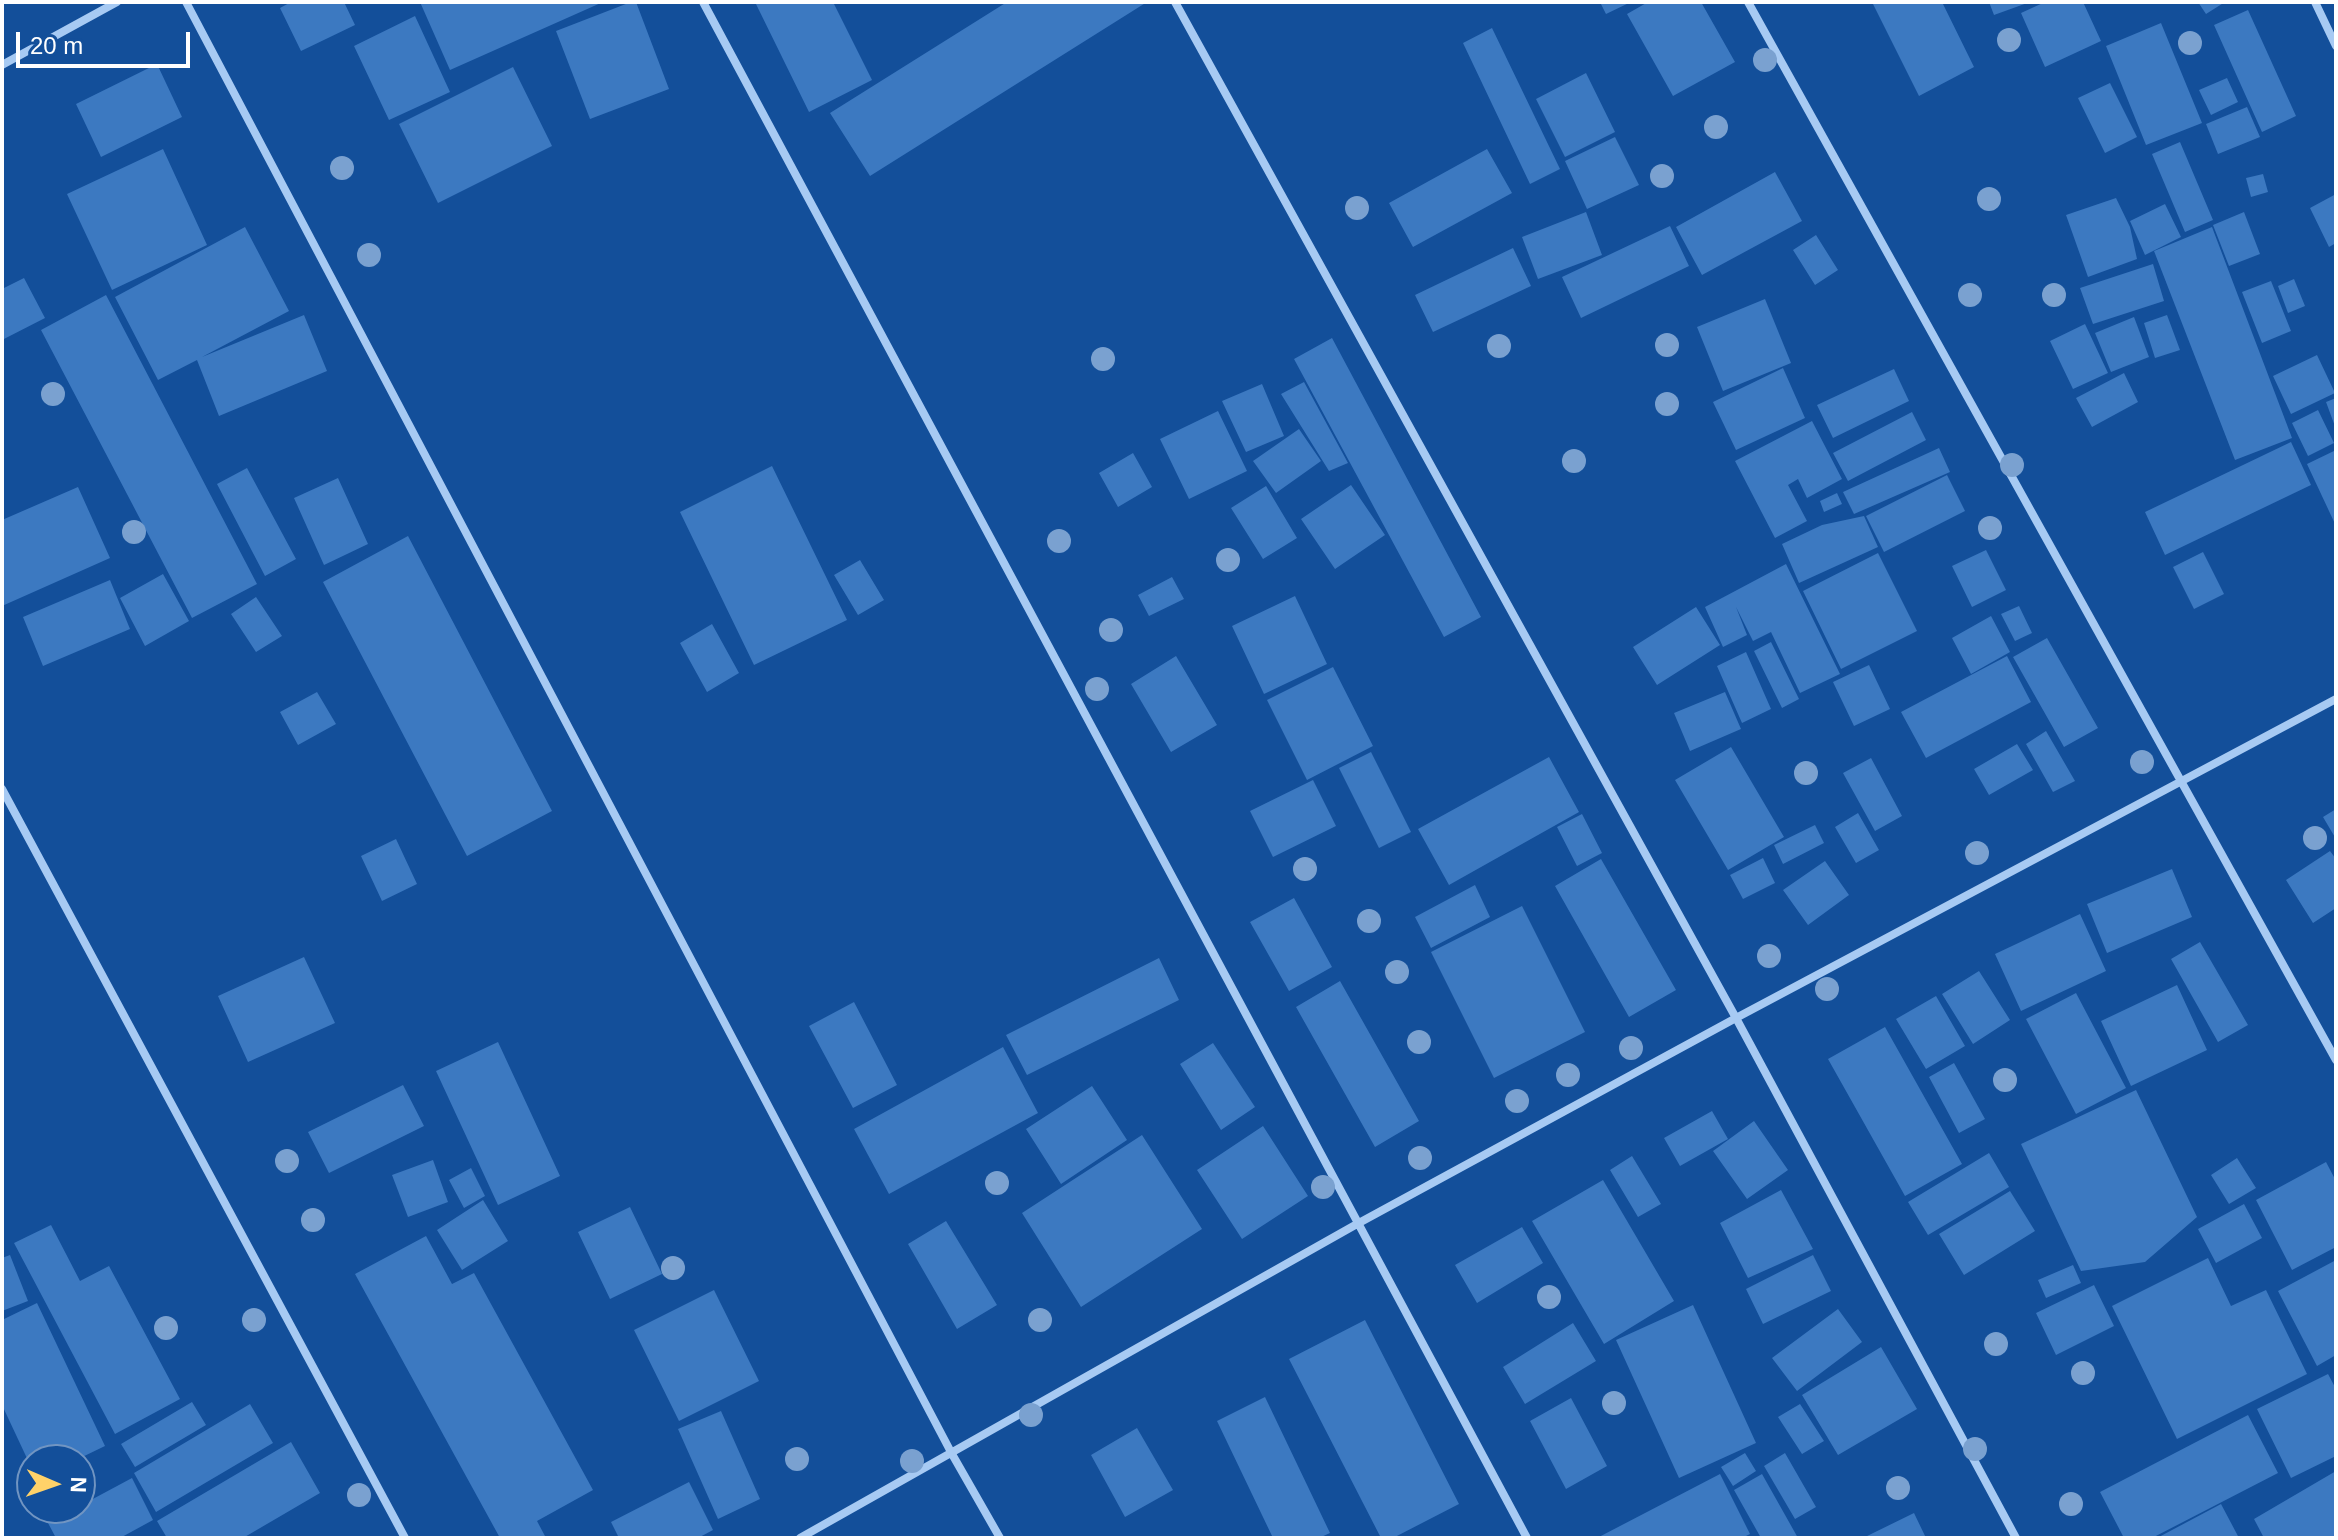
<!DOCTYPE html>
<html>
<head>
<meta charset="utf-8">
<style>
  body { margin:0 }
  #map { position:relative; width:2338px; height:1540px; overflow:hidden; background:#134f9a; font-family:Arial,sans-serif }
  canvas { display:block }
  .frame { position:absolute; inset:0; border:4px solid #fff; pointer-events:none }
  .north { position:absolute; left:16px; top:1444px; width:80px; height:80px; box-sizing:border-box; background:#134f9a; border:2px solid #7195c2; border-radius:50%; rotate:92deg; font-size:22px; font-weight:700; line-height:32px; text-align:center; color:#fff }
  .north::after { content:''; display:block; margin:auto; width:28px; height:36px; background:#ffd269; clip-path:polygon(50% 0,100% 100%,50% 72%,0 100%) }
  .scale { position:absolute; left:16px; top:32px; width:174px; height:36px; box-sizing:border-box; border:4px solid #fff; border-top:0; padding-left:10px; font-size:24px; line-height:28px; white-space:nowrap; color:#fff; -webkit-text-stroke:6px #134f9a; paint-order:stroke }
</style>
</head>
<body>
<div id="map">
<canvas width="2338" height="1540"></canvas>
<div class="frame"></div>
<div class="north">N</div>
<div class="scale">20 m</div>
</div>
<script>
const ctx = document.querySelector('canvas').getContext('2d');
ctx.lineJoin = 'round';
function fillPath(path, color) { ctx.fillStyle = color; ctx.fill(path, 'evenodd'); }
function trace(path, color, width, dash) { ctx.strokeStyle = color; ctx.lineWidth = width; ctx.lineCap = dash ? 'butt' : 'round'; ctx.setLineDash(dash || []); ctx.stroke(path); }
fillPath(new Path2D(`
  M291 2H344L355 25 301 51 280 8Z
  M420 2H603L450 70Z
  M631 2H636L669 89 590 119 556 31Z
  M755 2H833L872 80 809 112Z
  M1007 2H1147L870 176 830 113Z
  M1600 2H1631L1606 14Z
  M1648 2H1701L1735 62 1673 96 1627 14Z
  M1872 2H1942L1974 67 1919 96Z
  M1989 2H2030L1994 15Z
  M2045 2H2083L2101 41 2045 67 2021 13Z
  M2198 2H2225L2206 14Z
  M2248 10 2296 116 2262 132 2214 25Z
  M415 16 450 92 389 120 354 46Z
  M2161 23 2202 123 2146 145 2106 46Z
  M1492 28 1560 169 1530 184 1463 43Z
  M157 64 182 117 101 157 76 104Z
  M513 67 552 146 438 203 399 124Z
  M1586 73 1615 132 1565 157 1536 99Z
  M2227 78 2238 102 2211 115 2199 90Z
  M2110 83 2137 137 2105 153 2078 98Z
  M2247 107 2260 137 2218 154 2206 124Z
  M1615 137 1639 185 1587 209 1565 161Z
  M2180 142 2213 220 2185 232 2152 154Z
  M163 149 207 245 112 290 67 194Z
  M1487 149 1512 193 1413 247 1389 203Z
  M1775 172 1802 221 1702 275 1676 227Z
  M2263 174 2268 192 2251 197 2246 178Z
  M2336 194V243L2329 247 2310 208Z
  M2116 198 2130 227 2137 259 2088 277 2066 215Z
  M2165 204 2181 237 2145 255 2130 221Z
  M1586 212 1602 255 1538 279 1522 237Z
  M2244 212 2260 254 2229 266 2213 225Z
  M1670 226 1689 266 1581 318 1562 277Z
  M245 227 289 311 202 357 304 315 327 371 219 416 197 360 158 380 115 297Z
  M2212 227 2292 438 2235 460 2154 251Z
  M1816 235 1838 270 1815 285 1793 250Z
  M1513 248 1531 286 1433 332 1415 295Z
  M2153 264 2164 301 2093 324 2080 288Z
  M24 278 45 318 2 340V289Z
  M2294 279 2305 306 2288 313 2278 286Z
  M2271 281 2291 331 2262 343 2242 292Z
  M106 295 257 584 192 618 41 330Z
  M1765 299 1791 363 1723 391 1697 327Z
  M2167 315 2180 350 2155 358 2144 323Z
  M2134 317 2149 357 2111 372 2095 333Z
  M2085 324 2108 373 2073 389 2050 341Z
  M1332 338 1481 617 1444 637 1294 359Z
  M2317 355 2335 393 2291 414 2273 376Z
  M1783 368 1805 418 1736 450 1713 402Z
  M1894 369 1909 401 1833 438 1817 405Z
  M2124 373 2138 402 2092 427 2076 398Z
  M1304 382 1348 463 1329 471 1281 394Z
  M1262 384 1284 436 1246 452 1222 401Z
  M2336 398V429L2326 402Z
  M2318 410 2334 443 2308 456 2292 423Z
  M1218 411 1247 471 1189 499 1160 439Z
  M1912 412 1926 440 1848 481 1833 453Z
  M1812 421 1842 479 1807 498 1798 479 1788 485 1807 521 1775 538 1735 461Z
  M1299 429 1321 461 1276 493 1253 461Z
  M2291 442 2311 485 2165 555 2145 512Z
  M1939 448 1950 472 1854 514 1843 492Z
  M2336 450V526L2307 464Z
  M1133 453 1152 487 1118 507 1099 473Z
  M772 466 847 620 754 665 680 512Z
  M247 468 296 559 265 576 217 484Z
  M1947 475 1965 511 1884 552 1866 516Z
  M338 478 368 544 324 565 294 498Z
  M1351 485 1385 535 1335 569 1301 519Z
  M1266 486 1297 538 1263 559 1231 508Z
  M78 487 110 558 2 606V520Z
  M1837 493 1842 504 1824 512 1820 501Z
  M1864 516 1878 547 1799 583 1782 544 1822 525Z
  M408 536 552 811 467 856 323 582Z
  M1986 550 2006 590 1972 607 1952 566Z
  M2203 552 2224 594 2194 609 2173 567Z
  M1878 553 1917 631 1841 669 1803 591Z
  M860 560 884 600 858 615 834 575Z
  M1786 564 1840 674 1800 693 1771 632 1753 641 1736 607 1747 635 1723 647 1705 607Z
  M163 574 189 621 145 646 120 598Z
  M1172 577 1184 599 1149 616 1138 595Z
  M110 580 130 629 43 666 23 617Z
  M1295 596 1327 664 1264 694 1232 626Z
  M256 597 282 636 256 652 231 614Z
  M2019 606 2032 633 2015 641 2001 614Z
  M1696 607 1720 645 1657 685 1633 647Z
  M1991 616 2010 652 1971 674 1952 638Z
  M712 624 739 673 707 692 680 643Z
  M2047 638 2098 728 2064 747 2013 657Z
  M1771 642 1799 699 1782 708 1754 651Z
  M1746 652 1771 709 1742 723 1717 666Z
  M1176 656 1217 725 1171 752 1131 684Z
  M2007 656 2031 702 1926 758 1901 712Z
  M1869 665 1890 709 1854 726 1833 682Z
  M1333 667 1373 746 1307 780 1267 700Z
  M317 692 336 724 298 745 280 712Z
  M1725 692 1741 729 1690 751 1674 713Z
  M2046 731 2075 781 2053 792 2026 744Z
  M2017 744 2033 770 1989 795 1974 769Z
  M1731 747 1784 837 1728 870 1675 780Z
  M1371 752 1411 832 1379 848 1339 768Z
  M1549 757 1579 812 1449 885 1418 829Z
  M1871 758 1902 816 1875 831 1843 773Z
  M1313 780 1336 826 1273 857 1250 811Z
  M2336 809V839L2323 817Z
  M1858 813 1879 850 1856 863 1835 827Z
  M1582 814 1602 853 1577 866 1557 827Z
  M1815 825 1824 843 1783 864 1774 845Z
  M396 839 417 884 382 901 361 856Z
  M2330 851 2336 859V908L2313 923 2286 880Z
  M1763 858 1775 883 1743 899 1730 875Z
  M1601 859 1676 990 1629 1017 1555 886Z
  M1825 861 1849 895 1808 925 1783 890Z
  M2172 869 2192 917 2107 953 2087 904Z
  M1475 885 1490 917 1431 948 1415 917Z
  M1294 898 1332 967 1289 991 1250 922Z
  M1522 906 1585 1032 1494 1078 1431 952Z
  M2080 914 2106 971 2021 1011 1995 954Z
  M2200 942 2248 1025 2218 1042 2171 959Z
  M304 957 335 1023 248 1062 218 996Z
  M1159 958 1179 1000 1027 1075 1006 1035Z
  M1979 971 2010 1020 1973 1044 1942 994Z
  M1340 981 1419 1121 1375 1147 1296 1007Z
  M2177 985 2207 1050 2131 1086 2101 1021Z
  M2076 993 2126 1088 2076 1114 2026 1019Z
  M1936 996 1965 1046 1926 1069 1896 1019Z
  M854 1002 897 1085 853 1108 809 1026Z
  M1885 1027 1962 1164 1905 1196 1828 1059Z
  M498 1042 560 1176 498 1205 436 1071Z
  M1213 1043 1255 1107 1221 1130 1180 1064Z
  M1003 1047 1038 1113 889 1194 854 1129Z
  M1954 1063 1985 1119 1959 1133 1929 1077Z
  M403 1085 424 1126 329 1173 308 1132Z
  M1092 1086 1127 1140 1061 1184 1026 1129Z
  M2136 1090 2197 1217 2145 1262 2081 1271 2021 1144Z
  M1712 1111 1728 1139 1680 1166 1664 1138Z
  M1754 1121 1788 1170 1747 1199 1713 1151Z
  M1263 1126 1308 1196 1242 1239 1197 1170Z
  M1142 1135 1202 1229 1081 1307 1022 1213Z
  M1989 1153 2009 1187 1928 1235 1908 1202Z
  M1632 1156 1661 1204 1638 1217 1610 1170Z
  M2237 1158 2256 1188 2229 1204 2211 1175Z
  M433 1160 448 1202 408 1217 392 1175Z
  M2326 1162 2336 1181V1247L2292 1270 2256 1200Z
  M471 1168 485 1196 464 1208 449 1180Z
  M1603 1180 1674 1301 1604 1344 1532 1221Z
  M1781 1190 1813 1249 1748 1278 1720 1223Z
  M2010 1191 2035 1231 1964 1275 1939 1234Z
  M483 1200 508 1241 462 1270 437 1230Z
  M2244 1204 2262 1238 2216 1263 2198 1229Z
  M630 1207 662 1274 610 1299 578 1232Z
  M946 1221 997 1305 957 1329 908 1244Z
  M51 1225 80 1281 109 1266 180 1399 115 1434 14 1243Z
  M1522 1227 1543 1263 1477 1303 1455 1265Z
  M426 1236 452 1284 474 1273 593 1490 537 1521 546 1538H500L355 1274Z
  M10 1255 28 1301 2 1311V1258Z
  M1813 1255 1831 1291 1763 1324 1746 1289Z
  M2208 1258 2231 1306 2266 1290 2307 1374 2177 1439 2112 1306Z
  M2336 1260V1355L2317 1366 2278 1291Z
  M2073 1265 2081 1283 2046 1298 2038 1280Z
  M2094 1285 2114 1326 2056 1355 2036 1313Z
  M714 1290 759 1381 679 1421 634 1330Z
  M37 1303 105 1446 76 1460H32V1469L2 1405V1320Z
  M1693 1305 1756 1443 1679 1478 1616 1340Z
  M1838 1309 1862 1342 1797 1391 1772 1358Z
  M1365 1320 1459 1504 1393 1538H1381L1289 1359Z
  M1573 1323 1596 1361 1525 1404 1503 1367Z
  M1881 1347 1917 1409 1838 1455 1802 1395Z
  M2328 1374 2336 1389V1456L2291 1478 2257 1409Z
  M1265 1397 1330 1533 1319 1538H1273L1217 1421Z
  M1571 1398 1607 1466 1566 1489 1530 1421Z
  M192 1402 206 1425 135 1467 121 1444Z
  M250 1404 273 1443 156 1512 134 1473Z
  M1800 1404 1824 1441 1802 1454 1778 1417Z
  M721 1411 760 1499 718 1519 678 1429Z
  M2248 1415 2278 1473 2152 1538H2124L2100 1492Z
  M1137 1428 1173 1490 1125 1517 1091 1455Z
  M291 1442 320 1493 243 1538H167L157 1521Z
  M1745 1453 1756 1471 1733 1486 1721 1467Z
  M1785 1453 1816 1507 1795 1519 1764 1466Z
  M2336 1471V1538H2264L2254 1519Z
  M1720 1474 1750 1534 1742 1538H1597Z
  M1762 1474 1798 1538H1761L1734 1490Z
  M132 1478 153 1520 120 1538H56L48 1523Z
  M689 1482 713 1530 698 1538H619L611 1522Z
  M2221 1504 2239 1538H2157Z
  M1914 1513 1926 1538H1863Z`), '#3c79c1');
trace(new Path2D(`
  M186 2 952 1454 1000 1538
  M703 2 1527 1538
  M1175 2 1736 1018 2016 1538
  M1748 2 2336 1060
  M2315 2 2336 46
  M2 65 117 2
  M2 789 405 1538
  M800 1538 1357 1224 1736 1018 2336 699`), '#a7caf3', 8);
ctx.fillStyle = '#7aa1d0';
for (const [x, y] of [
  [2009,40],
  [2190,43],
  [1765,60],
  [1716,127],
  [342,168],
  [1662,176],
  [1989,199],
  [1357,208],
  [369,255],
  [1970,295],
  [2054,295],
  [1667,345],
  [1499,346],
  [1103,359],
  [53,394],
  [1667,404],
  [1574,461],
  [2012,465],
  [1990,528],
  [134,532],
  [1059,541],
  [1228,560],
  [1111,630],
  [1097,689],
  [2142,762],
  [1806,773],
  [2315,838],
  [1977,853],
  [1305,869],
  [1369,921],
  [1769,956],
  [1397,972],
  [1827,989],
  [1419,1042],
  [1631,1048],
  [1568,1075],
  [2005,1080],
  [1517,1101],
  [1420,1158],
  [287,1161],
  [997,1183],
  [1323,1187],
  [313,1220],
  [673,1268],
  [1549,1297],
  [254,1320],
  [1040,1320],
  [166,1328],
  [1996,1344],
  [2083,1373],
  [1614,1403],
  [1031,1415],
  [1975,1449],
  [797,1459],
  [912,1461],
  [1898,1488],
  [359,1495],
  [2071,1504]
]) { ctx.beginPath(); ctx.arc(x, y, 12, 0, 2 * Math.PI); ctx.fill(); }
</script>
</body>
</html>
